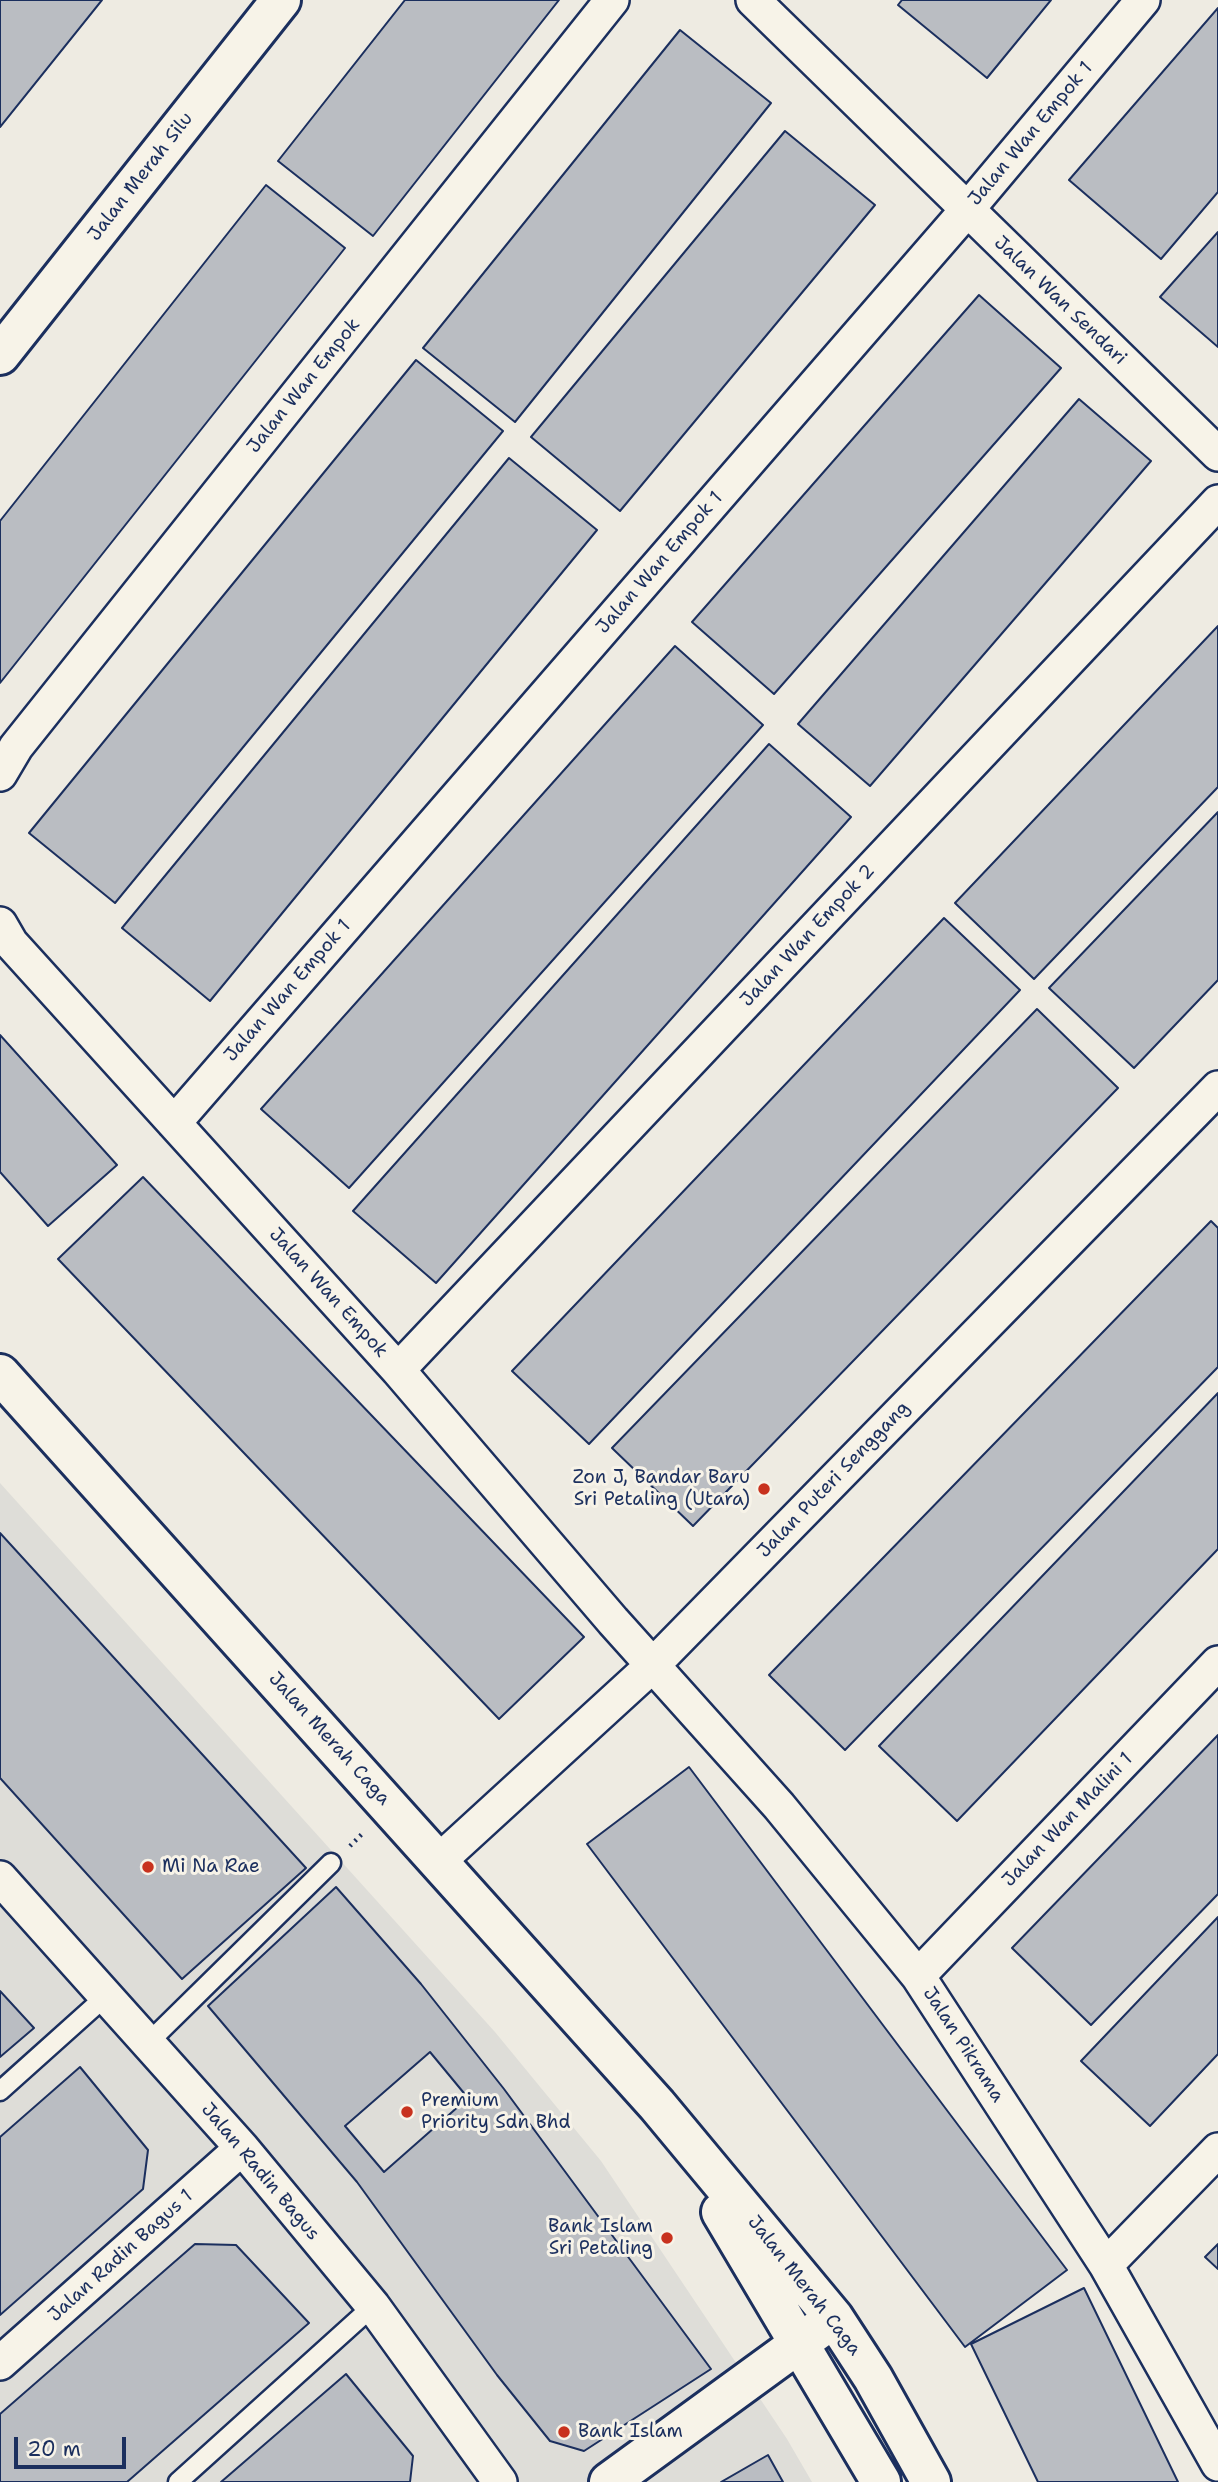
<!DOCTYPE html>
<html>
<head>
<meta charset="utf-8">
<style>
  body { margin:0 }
  #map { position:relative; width:1218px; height:2482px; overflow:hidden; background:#eeebe2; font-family:"Shantell Sans",sans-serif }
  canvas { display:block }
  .scale { position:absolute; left:14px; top:2437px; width:112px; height:32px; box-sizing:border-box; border:4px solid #1b2f5e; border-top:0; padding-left:9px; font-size:21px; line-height:24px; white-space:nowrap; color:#1b2f5e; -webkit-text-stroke:5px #f7f3e8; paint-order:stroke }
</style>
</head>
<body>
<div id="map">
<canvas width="1218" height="2482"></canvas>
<div class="scale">20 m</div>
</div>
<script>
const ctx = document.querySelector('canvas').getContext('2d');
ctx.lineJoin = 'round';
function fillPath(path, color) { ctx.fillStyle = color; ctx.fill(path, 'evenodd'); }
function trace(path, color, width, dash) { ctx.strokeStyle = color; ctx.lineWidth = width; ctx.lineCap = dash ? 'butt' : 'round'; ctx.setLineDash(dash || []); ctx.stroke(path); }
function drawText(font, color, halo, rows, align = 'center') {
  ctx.font = font + ' "Shantell Sans",sans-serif'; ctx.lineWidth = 6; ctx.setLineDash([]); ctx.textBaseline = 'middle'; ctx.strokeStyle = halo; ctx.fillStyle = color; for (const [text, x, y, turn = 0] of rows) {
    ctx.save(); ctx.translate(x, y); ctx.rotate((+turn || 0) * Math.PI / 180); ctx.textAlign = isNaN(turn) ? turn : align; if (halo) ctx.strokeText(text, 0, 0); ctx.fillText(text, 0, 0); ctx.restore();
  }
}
fillPath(new Path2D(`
  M0 1483 495 2032 601 2161 787 2439 812 2482H0Z`), '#deddd8');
const building = new Path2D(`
  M0 0H102L0 127Z
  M405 0H559L373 236 278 161Z
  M902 0H1051L987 78 898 5Z
  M1218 8V192L1161 259 1069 180Z
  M680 30 771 103 515 422 423 348Z
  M785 131 875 205 620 511 531 437Z
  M266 185 345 248 0 683V521Z
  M1218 232V347L1160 297Z
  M979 295 1061 368 774 694 692 622Z
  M416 360 503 431 115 903 29 833Z
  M1079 399 1151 461 870 786 798 724Z
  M509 458 597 530 210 1001 122 928Z
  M1218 626V787L1034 979 955 903Z
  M675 646 763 725 349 1188 261 1109Z
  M769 744 851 817 436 1283 353 1211Z
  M1218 812V980L1134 1068 1049 988Z
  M944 918 1020 990 589 1444 512 1371Z
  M1037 1009 1118 1088 693 1526 612 1448Z
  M0 1035 117 1165 48 1226 0 1172Z
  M143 1177 584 1637 499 1719 58 1259Z
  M1211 1221 1218 1228V1367L845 1750 769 1675Z
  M1218 1393V1549L957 1821 879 1746Z
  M0 1533 306 1868 182 1979 0 1778Z
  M1218 1735V1894L1091 2025 1012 1948Z
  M689 1767 1067 2270 965 2347 587 1844Z
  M336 1887 421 1984 504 2089 711 2369 584 2451 550 2441 497 2375 357 2182 208 2006Z
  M1218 1917V2054L1150 2126 1081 2061Z
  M0 1991 34 2028 0 2057Z
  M430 2052 468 2098 384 2172 345 2126Z
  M80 2067 148 2150 143 2189 0 2315V2137Z
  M195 2244 236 2245 309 2323 127 2482H0V2414Z
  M1218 2244V2269L1205 2257Z
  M1084 2288 1178 2482H1038L971 2344Z
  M346 2374 413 2456 410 2482H221Z
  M768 2455 783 2482H721Z`);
fillPath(building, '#babdc2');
trace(building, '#1b2f5e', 2);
const service = new Path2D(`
  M148 2043 331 1863
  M0 2091 106 1996
  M178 2482 373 2306`);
const minor = new Path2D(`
  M753 0 1218 454
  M0 774 16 747 612 0
  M0 924 11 943 398 1370 613 1621 779 1806 918 1976 1106 2265 1218 2464
  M174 1123 966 211 1143 0
  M398 1370 1218 502
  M439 1861 653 1665 1218 1088
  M0 1878 242 2148 373 2306 500 2482
  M918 1976 1218 1663
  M1106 2265 1218 2150
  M0 2363 242 2148`);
const tertiary = new Path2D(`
  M0 355 281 0
  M0 1374 657 2105 834 2318 873 2378 931 2482
  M721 2212 881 2482
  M609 2482 819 2329`);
trace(service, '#1b2f5e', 23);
trace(minor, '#1b2f5e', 38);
trace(tertiary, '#1b2f5e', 44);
trace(new Path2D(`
  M350 1846 364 1832`), '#1b2f5e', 4.5, [2, 5]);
trace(service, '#f7f3e8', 18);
trace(minor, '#f7f3e8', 33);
trace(tertiary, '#f7f3e8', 38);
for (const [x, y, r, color] of [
  [764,1489,7,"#c8321e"],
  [148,1867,7,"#c8321e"],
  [407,2112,7,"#c8321e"],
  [667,2238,7,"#c8321e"],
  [564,2432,7,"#c8321e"]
]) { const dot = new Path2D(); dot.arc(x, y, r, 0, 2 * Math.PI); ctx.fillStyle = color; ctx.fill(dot); trace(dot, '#f7f3e8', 2.5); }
drawText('19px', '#1b2f5e', '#f7f3e8', [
  ["Jalan Wan Empok 1",1031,134,-50],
  ["Jalan Merah Silu",141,177,-52],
  ["Jalan Wan Sendari",1060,301,44],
  ["Jalan Wan Empok",304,386,-51],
  ["Jalan Wan Empok 1",660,563,-49],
  ["Jalan Wan Empok 2",808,936,-47],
  ["Jalan Wan Empok 1",288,991,-49],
  ["Jalan Wan Empok",328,1293,48],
  ["Jalan Puteri Senggang",834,1480,-46],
  ["Jalan Merah Caga",329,1739,48],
  ["Jalan Wan Malini 1",1068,1820,-46],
  ["Jalan Pikrama",963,2045,57],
  ["Jalan Radin Bagus",260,2172,50],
  ["Jalan Radin Bagus 1",121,2256,-42],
  ["Jalan Merah Caga",804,2286,52]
]);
drawText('19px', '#1b2f5e', '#f7f3e8', [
  ["Zon J, Bandar Baru",750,1478,"right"],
  ["Sri Petaling (Utara)",750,1500,"right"],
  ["Mi Na Rae",162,1867],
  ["Premium",421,2101],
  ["Priority Sdn Bhd",421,2123],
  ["Bank Islam",653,2227,"right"],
  ["Sri Petaling",653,2249,"right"],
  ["Bank Islam",578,2432]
], 'left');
</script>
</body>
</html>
